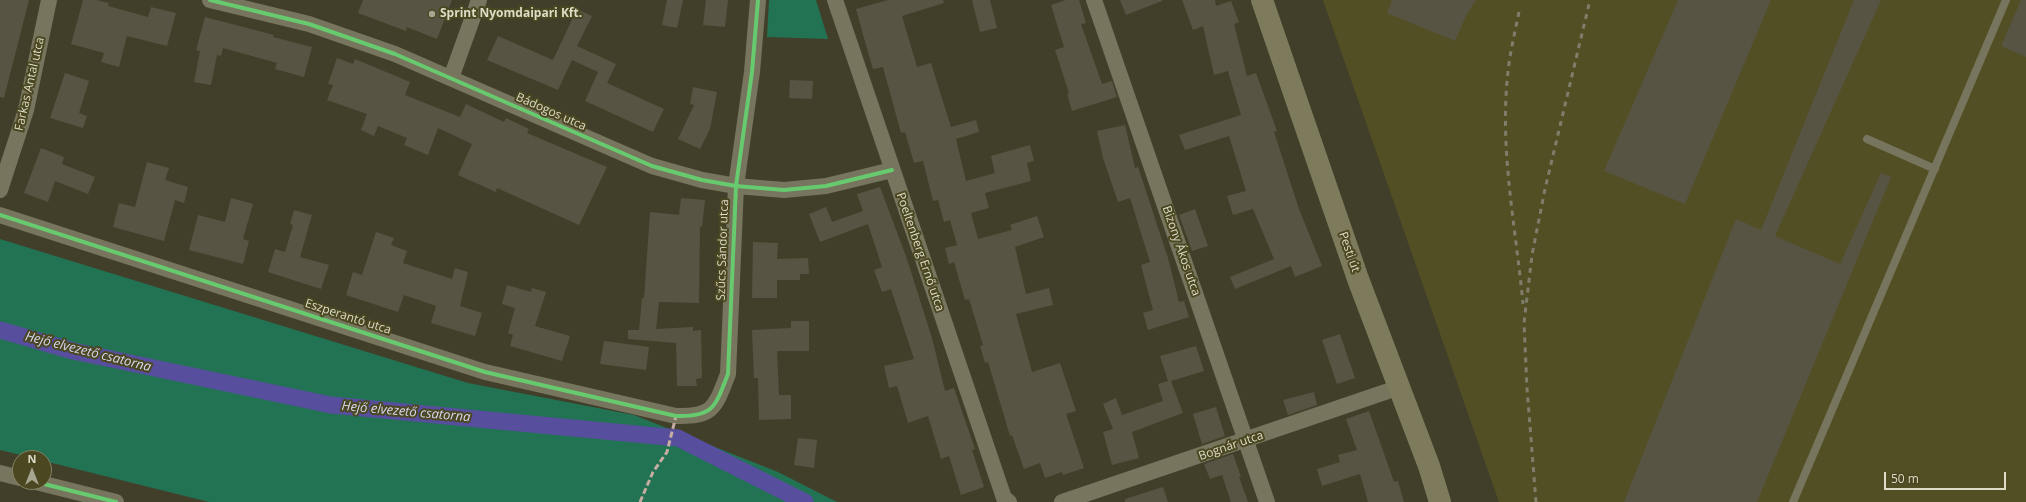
<!DOCTYPE html>
<html>
<head>
<meta charset="utf-8">
<style>
  body { margin:0 }
  #map { position:relative; width:2026px; height:502px; overflow:hidden; background:#413f2a; font-family:"Open Sans",sans-serif }
  canvas { display:block }
  .north { position:absolute; left:12px; top:450px; width:40px; height:40px; box-sizing:border-box; background:#4a4721; border:1px solid #858363; border-radius:50%; rotate:0deg; font-size:11px; font-weight:700; line-height:16px; text-align:center; color:#dddcc7 }
  .north::after { content:''; display:block; margin:auto; width:14px; height:18px; background:#a6a590; clip-path:polygon(50% 0,100% 100%,50% 72%,0 100%) }
  .scale { position:absolute; left:1884px; top:472px; width:122px; height:18px; box-sizing:border-box; border:2px solid #dddcc7; border-top:0; padding-left:5px; font-size:12px; line-height:14px; white-space:nowrap; color:#dddcc7; -webkit-text-stroke:3px #4a4721; paint-order:stroke }
</style>
</head>
<body>
<div id="map">
<canvas width="2026" height="502"></canvas>
<div class="north">N</div>
<div class="scale">50 m</div>
</div>
<script>
const ctx = document.querySelector('canvas').getContext('2d');
ctx.lineJoin = 'round';
function fillPath(path, color) { ctx.fillStyle = color; ctx.fill(path, 'evenodd'); }
function trace(path, color, width, dash) { ctx.strokeStyle = color; ctx.lineWidth = width; ctx.lineCap = dash ? 'butt' : 'round'; ctx.setLineDash(dash || []); ctx.stroke(path); }
function drawText(font, color, halo, rows, align = 'center') {
  ctx.font = font + ' "Open Sans",sans-serif'; ctx.lineWidth = 4; ctx.setLineDash([]); ctx.textBaseline = 'middle'; ctx.strokeStyle = halo; ctx.fillStyle = color; for (const [text, x, y, turn = 0] of rows) {
    ctx.save(); ctx.translate(x, y); ctx.rotate((+turn || 0) * Math.PI / 180); ctx.textAlign = isNaN(turn) ? turn : align; if (halo) ctx.strokeText(text, 0, 0); ctx.fillText(text, 0, 0); ctx.restore();
  }
}
fillPath(new Path2D(`
  M1323 0H2026V502H1499Z`), '#524f24');
fillPath(new Path2D(`
  M769 0H816L828 39 767 37Z
  M0 239 468 383 634 415 778 472 837 502H209L44 461V458H33L0 450Z`), '#227254');
trace(new Path2D(`
  M0 330 73 351 331 405 678 438 805 502`), '#574e9e', 17);
fillPath(new Path2D(`
  M0 0H29L4 98 0 97Z
  M83 0H96L109 3 108 6 148 17 151 7 176 13 167 46 127 36 119 67 101 62 104 53 71 44Z
  M363 0H452L437 39 407 27 406 31 358 13Z
  M667 0H683L677 28 662 25Z
  M706 0H728L725 27 703 25Z
  M888 0H943L944 3 902 16 917 67 931 63 951 127 976 120 979 132 956 139 966 181 995 173 991 156 1030 145 1034 161 1027 163 1031 181 985 193 989 208 971 213 978 239 1012 230 1010 225 1037 216 1044 237 1015 247 1026 294 1049 288 1053 305 1016 314 1032 372 1060 363 1076 411 1066 414 1084 468 1063 475 1062 472 1045 478 1040 463 1024 469 1012 435 1010 436 988 362 985 363 980 346 983 345 969 299 965 300 954 262 949 264 945 248 957 245 950 220 944 222 938 200 933 201 923 161 914 163 905 132 901 133 883 67 873 69 864 38 856 9Z
  M972 0H990L997 28 980 32Z
  M1066 0H1079L1086 23 1081 24 1102 84 1112 81 1117 97 1072 111 1067 94 1069 93 1055 50 1064 47 1051 5Z
  M1120 0H1162V1L1126 15Z
  M1182 0H1215L1216 6 1231 1 1239 22 1234 24 1247 76 1256 73 1277 131 1274 132 1299 209 1322 266 1295 277 1291 266 1235 289 1230 277 1274 259 1253 209 1233 215 1227 196 1246 191 1229 136 1185 150 1179 135 1241 115 1228 71 1214 75 1203 26 1193 30Z
  M1392 0H1476L1466 16 1455 41 1387 13Z
  M1678 0H1771L1685 204 1604 171Z
  M1854 0H1881L1775 236 1840 264 1881 173 1891 177 1757 502H1624L1736 219 1761 230Z
  M2021 0H2026V57L2001 46Z
  M577 9 592 16 577 46 616 64 607 83 664 109 653 132 585 101 598 72 572 60 558 90 487 60 498 36 553 60Z
  M205 17 274 35 273 37 312 47 304 77 275 69 277 63 223 48 221 56 217 55 211 85 194 82 200 51 196 50Z
  M337 58 353 64 355 59 410 82 405 95 460 117 466 104 504 122 506 118 529 129 527 133 607 167 579 225 497 188 496 192 458 175 472 144 438 128 428 155 404 145 407 138 378 126 374 136 361 130 367 114 327 100 333 85 328 84Z
  M65 73 89 81 79 113 87 116 83 128 50 118Z
  M790 80 813 81 812 99 789 98Z
  M693 87 717 92 710 129 700 149 678 139 694 105 690 104Z
  M1125 125 1135 168 1138 167 1168 258 1179 302 1184 301 1189 317 1148 330 1143 313 1153 310 1141 265 1150 262 1130 198 1118 202 1103 158 1097 131Z
  M41 148 64 157 62 164 95 177 88 194 55 181 48 202 24 193Z
  M147 162 169 168 165 180 188 187 184 203 175 200 164 241 113 227 119 203 135 207Z
  M880 187 907 259 932 338 945 391 954 388 975 449 972 450 984 487 961 495 949 456 941 459 928 416 908 423 897 386 889 388 884 366 914 359 891 289 882 292 874 270 882 267 868 224 820 242 809 214 826 207 832 222 863 211 857 194Z
  M231 198 253 204 243 239 249 241 243 264 189 250 198 215 225 222Z
  M681 198 705 200 702 227 700 226 699 303 659 302 656 329 693 327V331L701 330 702 378 696 379 697 386H677L676 343 628 339V330H639L642 298H644L650 212 679 215Z
  M1195 209 1208 246 1192 251 1179 215Z
  M294 210 312 215 300 257 329 265 321 289 268 272 275 249 285 252 293 225 290 224Z
  M376 232 394 238 391 245 407 251 403 263 452 279 455 268 468 272 460 306 482 313 475 336 431 323 436 306 404 295 398 312 346 295 353 272 362 275Z
  M753 242 778 243 777 259 808 258 809 274H800V280H777V298H752Z
  M507 285 531 292 532 288 546 292 535 326 570 336 562 361 510 346 513 335 508 333 515 308 502 304Z
  M791 321H809V351H777L779 395H791V419L759 420 758 378H754L752 330 791 328Z
  M1340 334 1355 378 1337 384 1322 340Z
  M604 341 649 347 646 370 600 364Z
  M1196 346 1204 371 1171 381 1183 413 1132 432 1139 458 1112 465 1103 432 1113 429 1103 404 1116 398 1122 415 1163 401 1158 384 1168 381 1160 356Z
  M1314 392 1317 405 1288 415 1283 400Z
  M1216 407 1225 436 1202 444 1193 414Z
  M1369 411 1394 482 1398 481 1404 502H1368L1360 474 1322 486 1317 469 1340 462 1338 455 1357 450 1346 419Z
  M798 438 817 440 814 468 794 465Z
  M1233 454 1241 477H1239L1248 502H1231L1222 475 1210 479 1204 464Z
  M1163 487 1168 502H1125V499Z`), '#585443');
trace(new Path2D(`
  M1867 139 1935 169
  M1793 502 2006 0`), '#77755e', 8);
trace(new Path2D(`
  M210 0 309 24 395 54 652 166 702 180 736 186 784 190 826 186 892 170
  M835 0 1004 498 1009 502
  M1094 0 1267 502
  M451 78 479 0
  M0 190 26 110 49 0
  M0 215 485 372 676 416C714 417 715 407 728 374L736 186 752 72 758 0
  M0 473 20 478
  M36 482 116 502
  M1062 502 1400 387`), '#77755e', 16);
trace(new Path2D(`
  M1262 0 1358 279 1429 466 1440 502`), '#7d7b5b', 22);
trace(new Path2D(`
  M1519 12C1515 32 1510 52 1508 72 1499 149 1516 228 1523 304
  M1536 502 1527 388 1524 323 1532 255 1545 189 1590 0`), '#7f7e6b', 3, [5, 5]);
trace(new Path2D(`
  M640 502 653 472 667 452 676 416`), '#c7aca2', 3, [6, 3]);
trace(new Path2D(`
  M210 0 309 24 395 54 652 166 702 180 736 186 784 190 826 186 892 170
  M0 215 485 372 676 416C714 417 715 407 728 374L736 186 752 72 758 0
  M36 482 116 502`), '#67ca6e', 4);
for (const [x, y, r, color] of [
  [432,14,4,"#a6a590"]
]) { const dot = new Path2D(); dot.arc(x, y, r, 0, 2 * Math.PI); ctx.fillStyle = color; ctx.fill(dot); trace(dot, '#4a4721', 1.5); }
drawText('bold 12px', '#dddcc7', '#4a4721', [
  ["Sprint Nyomdaipari Kft.",440,14]
], 'left');
drawText('12px', '#dddcc7', '#4a4721', [
  ["Farkas Antal utca",30,84,-77],
  ["Bádogos utca",551,112,24],
  ["Szűcs Sándor utca",723,250,-88],
  ["Bizony Ákos utca",1181,251,71],
  ["Poeltenberg Ernő utca",920,252,71],
  ["Pesti út",1349,252,71],
  ["Eszperantó utca",348,317,18],
  ["Bognár utca",1231,446,-19]
]);
drawText('italic 13px', '#d7d8f0', '#4a4721', [
  ["Hejő elvezető csatorna",88,352,14],
  ["Hejő elvezető csatorna",406,412,5]
]);
</script>
</body>
</html>
